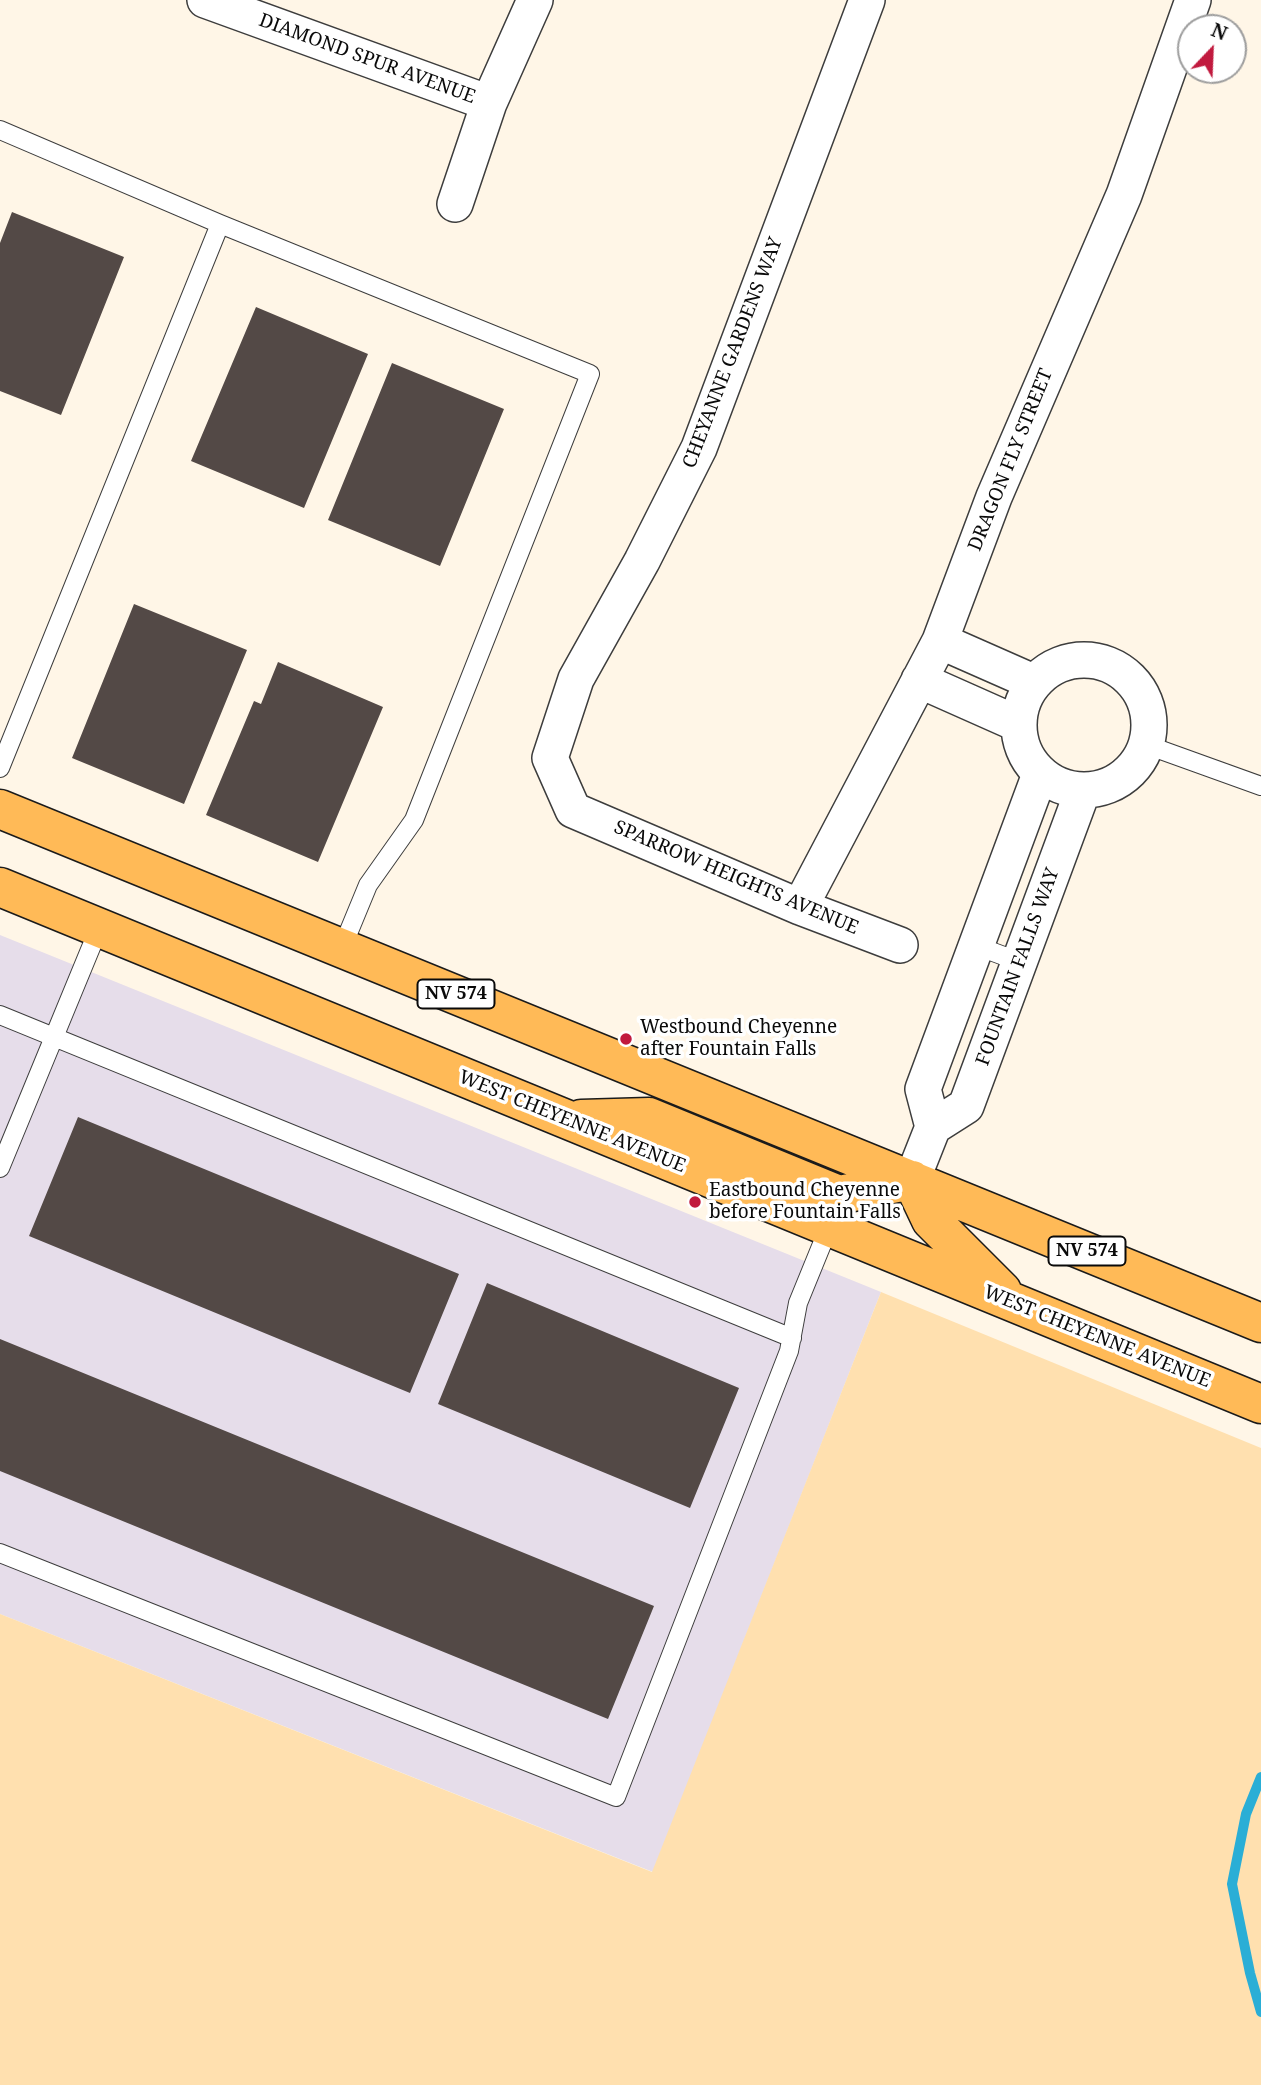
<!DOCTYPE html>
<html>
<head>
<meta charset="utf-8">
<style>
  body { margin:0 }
  #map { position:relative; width:1261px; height:2085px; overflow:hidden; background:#fff6e7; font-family:"Noto Serif",serif }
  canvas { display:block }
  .north { position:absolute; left:1177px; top:14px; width:70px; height:70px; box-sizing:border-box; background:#fff; border:2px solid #9d9d9d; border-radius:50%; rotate:23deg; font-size:19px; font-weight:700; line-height:28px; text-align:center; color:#0a0a0a }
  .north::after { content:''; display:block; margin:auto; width:24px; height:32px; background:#c11a3e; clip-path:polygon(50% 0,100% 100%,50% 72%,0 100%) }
</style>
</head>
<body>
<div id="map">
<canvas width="1261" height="2085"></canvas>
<div class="north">N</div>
</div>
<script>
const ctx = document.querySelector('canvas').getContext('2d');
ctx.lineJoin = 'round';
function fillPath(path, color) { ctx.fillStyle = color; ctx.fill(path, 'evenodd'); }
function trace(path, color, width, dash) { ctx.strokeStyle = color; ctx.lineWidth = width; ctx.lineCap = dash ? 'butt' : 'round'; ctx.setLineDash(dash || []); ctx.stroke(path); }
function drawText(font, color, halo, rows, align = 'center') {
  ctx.font = font + ' "Noto Serif",serif'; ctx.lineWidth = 7; ctx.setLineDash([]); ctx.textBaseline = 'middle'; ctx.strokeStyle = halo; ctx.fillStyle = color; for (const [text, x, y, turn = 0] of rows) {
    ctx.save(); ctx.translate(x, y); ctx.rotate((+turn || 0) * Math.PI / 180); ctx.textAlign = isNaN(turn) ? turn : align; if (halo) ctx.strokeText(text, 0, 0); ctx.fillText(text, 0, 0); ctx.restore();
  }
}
fillPath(new Path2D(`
  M0 935 881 1292 653 1872 0 1614Z`), '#e6ddea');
fillPath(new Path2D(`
  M881 1292 1261 1448V2085H0V1614L652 1872Z`), '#ffe0af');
trace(new Path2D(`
  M1261 1777 1246 1814 1232 1884 1250 1973 1261 2012`), '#2aaed6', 10);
fillPath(new Path2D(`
  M12 212 124 257 61 415 0 391V243Z
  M256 307 368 354 304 508 191 461Z
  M392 363 504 409 440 566 328 520Z
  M134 604 247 650 184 804 72 758Z
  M278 662 383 707 318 862 206 815 254 701 261 704Z
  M78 1117 459 1274 410 1393 29 1236Z
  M487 1283 739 1388 690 1508 438 1404Z
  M0 1339 654 1606 608 1719 0 1471Z`), '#534946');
const lane = new Path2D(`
  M0 130 220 224 590 374 414 820 368 885 342 948
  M1147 745 1261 786
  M0 768 220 224
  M977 946 1020 962
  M0 1015 792 1338
  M0 1168 99 928
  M0 1553 616 1797 789 1351 798 1303 829 1227`);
const street = new Path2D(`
  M205 0 489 103
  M867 0 699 448 642 561 576 679 550 758 573 810 800 907 900 945
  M455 204 489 103 535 0
  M940 641 1033 682
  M1019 725a65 65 0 1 1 130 0a65 65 0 1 1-130 0Z
  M919 680 1018 724
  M800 907 940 641 994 497 1124 195 1193 0
  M933 1127 966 1106 1083 790
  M912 1180 933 1127 923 1089 1040 774`);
const primary = new Path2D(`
  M0 809 1261 1323
  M0 887 1261 1404
  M581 1119 649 1117 839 1195 912 1180
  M912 1180 931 1220 1002 1291`);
trace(lane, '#3d3d3d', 20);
trace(street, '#3d3d3d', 38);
trace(primary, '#1b1b1b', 41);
trace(lane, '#fff', 18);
trace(street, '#fff', 35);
trace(primary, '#ffba57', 38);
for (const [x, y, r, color] of [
  [626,1039,7,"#c11a3e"],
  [695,1202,7,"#c11a3e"]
]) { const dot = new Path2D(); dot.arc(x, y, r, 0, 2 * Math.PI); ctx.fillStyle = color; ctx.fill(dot); trace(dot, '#fff', 2.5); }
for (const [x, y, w] of [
  [456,994,77],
  [1087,1251,77]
]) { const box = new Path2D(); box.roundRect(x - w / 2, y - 14.5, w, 29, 5); ctx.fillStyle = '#fff'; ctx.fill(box); trace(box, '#0a0a0a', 2); }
drawText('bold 18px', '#0a0a0a', null, [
  ["NV 574",456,994],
  ["NV 574",1087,1251]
]);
drawText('19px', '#0a0a0a', '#fff', [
  ["DIAMOND SPUR AVENUE",367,59,20],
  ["CHEYANNE GARDENS WAY",733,353,-69],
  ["DRAGON FLY STREET",1011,460,-68],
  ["SPARROW HEIGHTS AVENUE",736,878,23],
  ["FOUNTAIN FALLS WAY",1018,967,-70],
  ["WEST CHEYENNE AVENUE",572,1122,22],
  ["WEST CHEYENNE AVENUE",1097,1337,22]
]);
drawText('19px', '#0a0a0a', '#fff', [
  ["Westbound Cheyenne",640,1028],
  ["after Fountain Falls",640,1050],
  ["Eastbound Cheyenne",709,1191],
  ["before Fountain Falls",709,1213]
], 'left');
</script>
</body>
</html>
